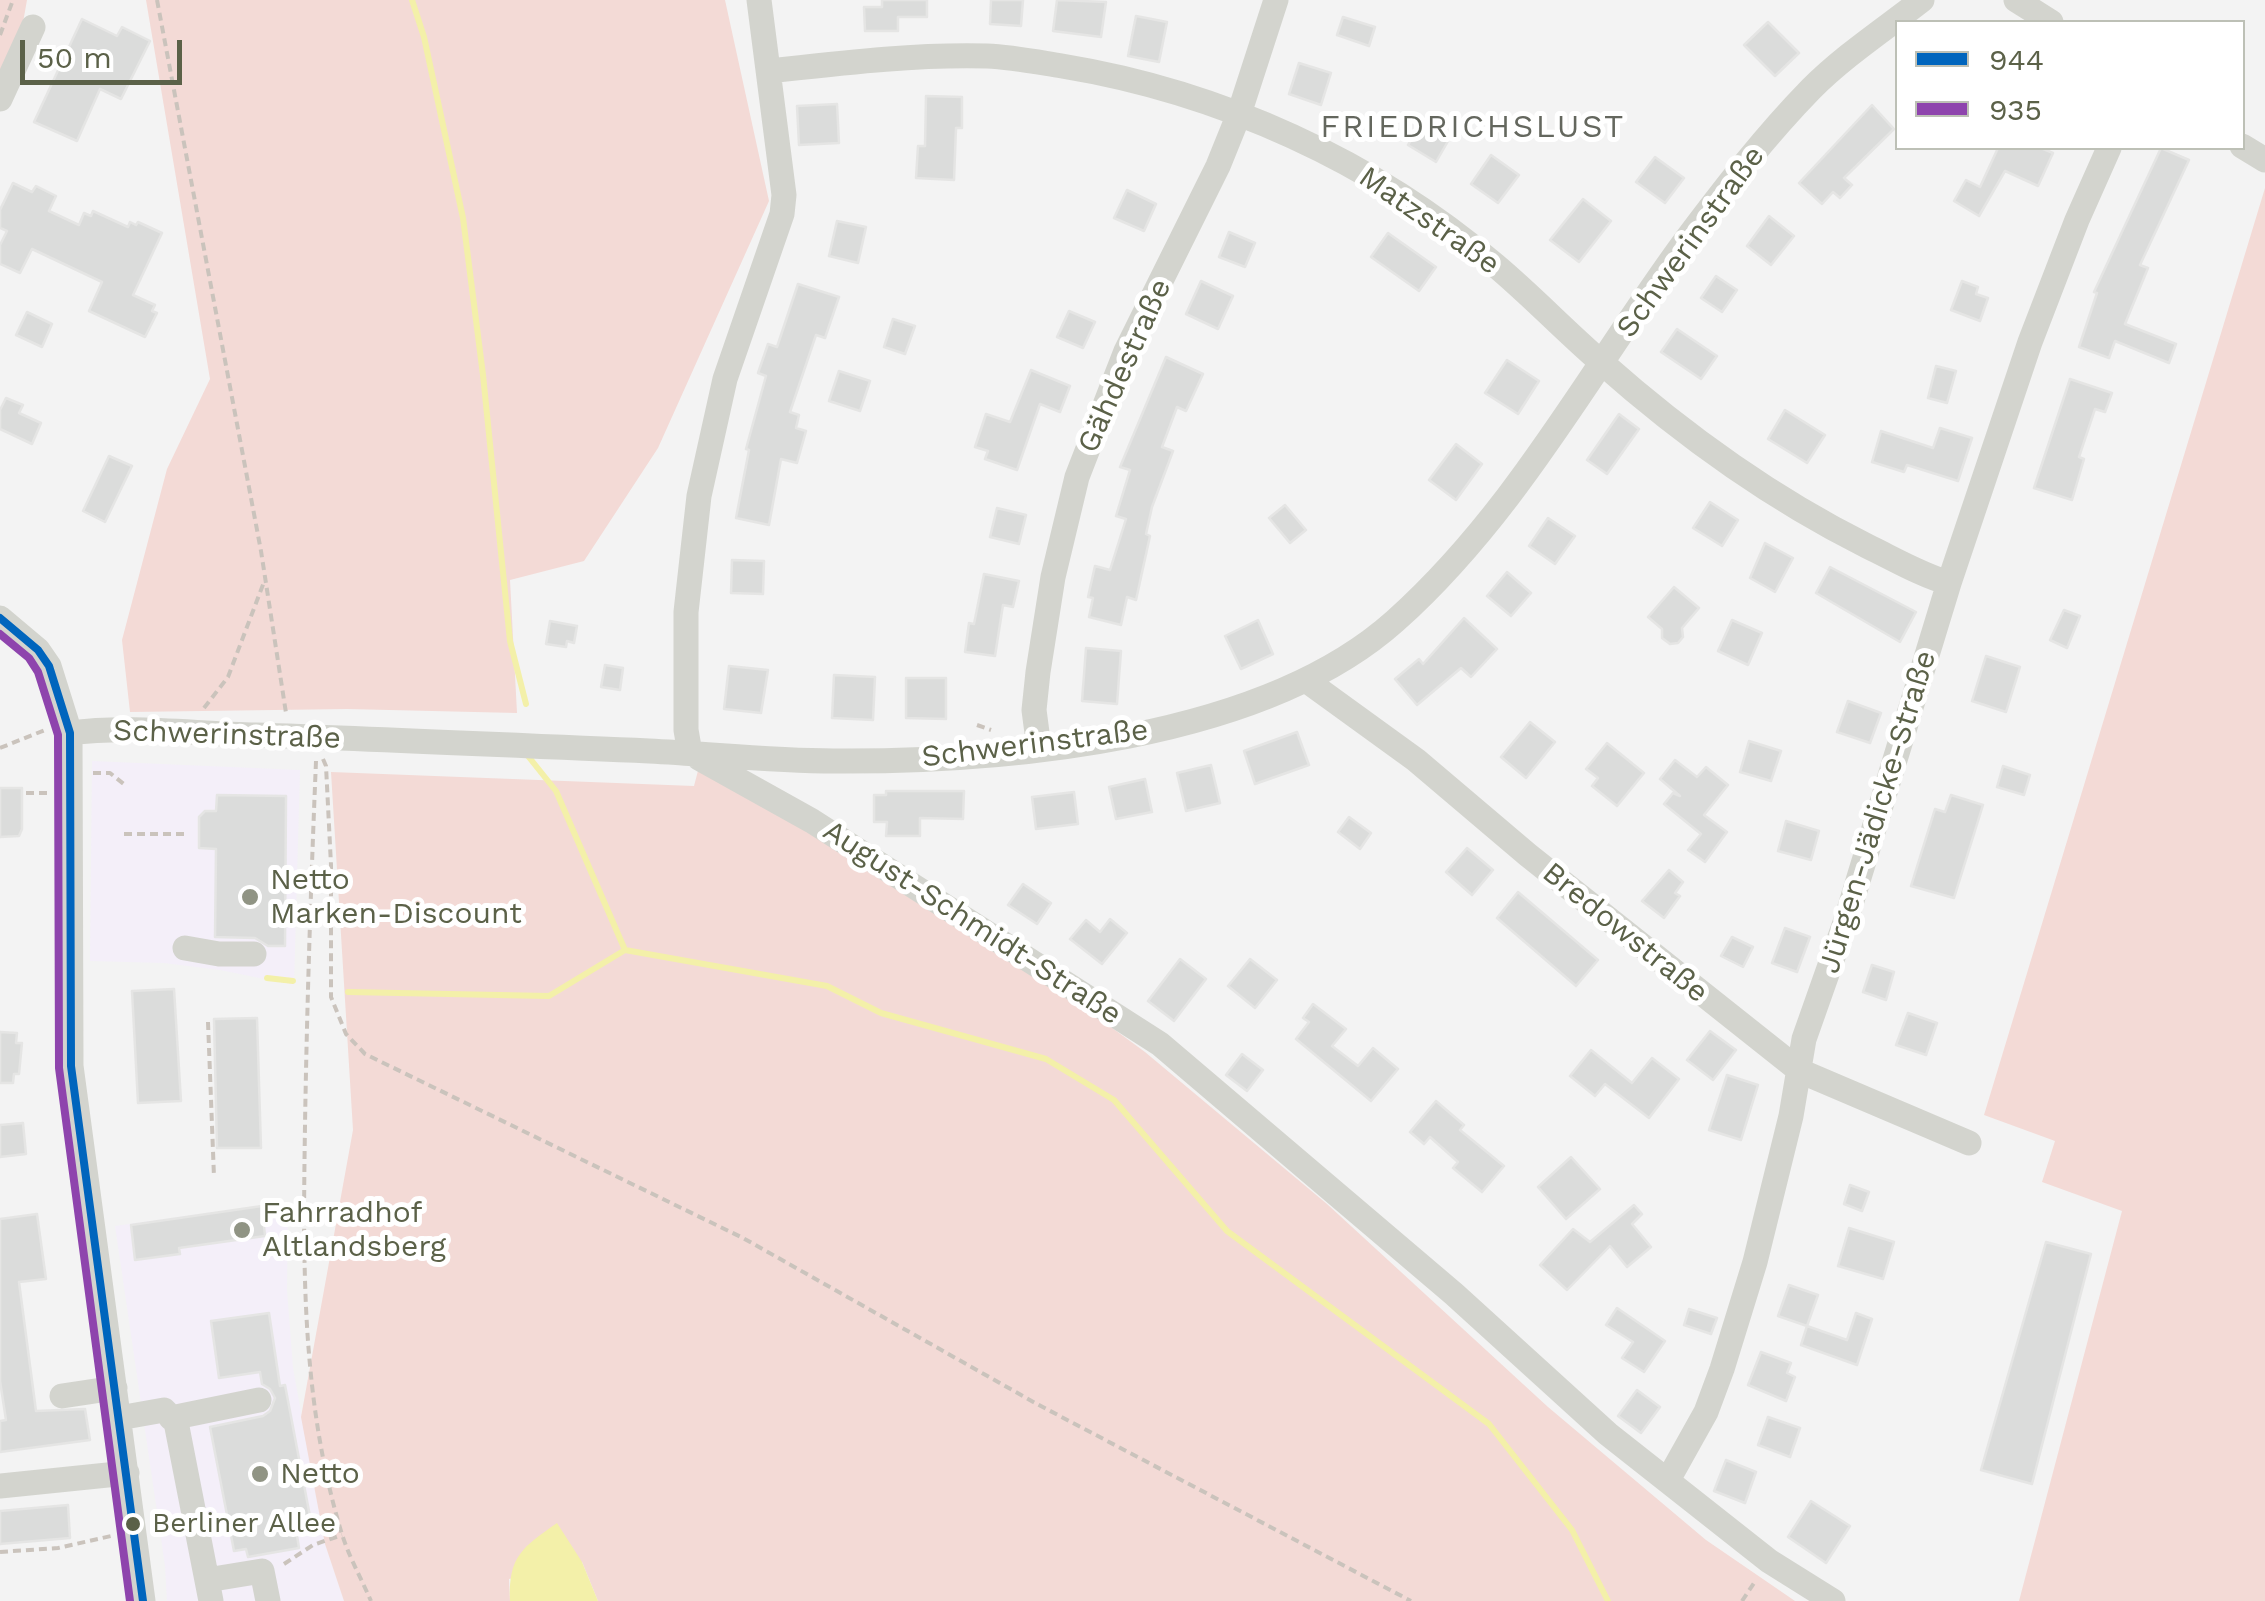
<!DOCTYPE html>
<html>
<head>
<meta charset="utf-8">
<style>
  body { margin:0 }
  #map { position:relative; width:2265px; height:1601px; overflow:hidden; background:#f3f3f3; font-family:"Work Sans",sans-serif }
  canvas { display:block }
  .legend { position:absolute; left:1895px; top:20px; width:350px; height:130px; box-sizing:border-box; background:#fff; border:2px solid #bdc0b6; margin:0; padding:12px 18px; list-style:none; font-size:30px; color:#5b6148 }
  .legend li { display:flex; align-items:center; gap:20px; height:50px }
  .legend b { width:50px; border:2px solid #bdc0b6 }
  .scale { position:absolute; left:20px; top:40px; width:162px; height:45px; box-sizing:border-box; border:5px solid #5b6148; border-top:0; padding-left:12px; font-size:30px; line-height:35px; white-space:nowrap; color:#5b6148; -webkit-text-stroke:8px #fff; paint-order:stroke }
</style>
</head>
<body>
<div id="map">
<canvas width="2265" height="1601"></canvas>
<ul class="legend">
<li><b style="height:12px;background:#0065bd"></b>944</li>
<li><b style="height:12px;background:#8e44ad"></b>935</li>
</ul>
<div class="scale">50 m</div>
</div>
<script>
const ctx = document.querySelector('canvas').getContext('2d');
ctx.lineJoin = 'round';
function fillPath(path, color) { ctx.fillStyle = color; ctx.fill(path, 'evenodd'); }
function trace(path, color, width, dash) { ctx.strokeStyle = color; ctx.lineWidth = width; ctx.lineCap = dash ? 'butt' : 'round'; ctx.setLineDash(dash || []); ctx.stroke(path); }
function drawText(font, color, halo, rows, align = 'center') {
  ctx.font = font + ' "Work Sans",sans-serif'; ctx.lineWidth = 10; ctx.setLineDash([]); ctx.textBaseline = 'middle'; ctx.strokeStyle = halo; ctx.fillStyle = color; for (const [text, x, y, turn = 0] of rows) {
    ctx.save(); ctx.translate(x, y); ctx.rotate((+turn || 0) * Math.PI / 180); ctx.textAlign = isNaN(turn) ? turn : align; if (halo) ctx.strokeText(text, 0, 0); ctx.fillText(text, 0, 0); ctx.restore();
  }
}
fillPath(new Path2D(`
  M92 761 300 770 294 985 220 970 164 963 90 961Z
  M288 1202 287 1290 293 1368 325 1544 344 1601H167L165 1566 115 1226Z`), '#f4eff9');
fillPath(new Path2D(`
  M0 0H27L22 28 0 79Z
  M146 0H725L769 201 658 448 584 561 510 580 517 713 347 709 130 712 122 640 167 469 210 379Z
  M2265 188V1601H2019L2122 1211 2042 1182 2055 1141 1984 1115Z
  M700 763 1100 1019 1145 1052 1327 1204 1548 1407 1706 1540 1795 1601H598L582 1562 509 1579 510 1601H344L325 1544 301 1417 353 1130 331 772 694 786Z`), '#f3dad6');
fillPath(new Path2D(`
  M557 1523 582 1562 598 1601H510C508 1556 523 1547 557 1523Z`), '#f3f0a9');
trace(new Path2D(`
  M412 0 424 37 463 218 483 375 510 641 526 704
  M528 756 556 791 625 950
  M267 978 293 981
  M348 992 549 996 625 950 827 986 881 1013 1046 1059 1114 1100 1227 1231 1489 1424 1572 1530 1608 1601`), '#f3f0a9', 6);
const building = new Path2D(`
  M882 0H927V17H898V31H865L864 7H882Z
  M991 0H1023L1021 26 990 24Z
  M1057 0 1106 2 1101 37 1053 31Z
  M1136 16 1167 22 1159 62 1128 56Z
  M1343 17 1375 27 1369 46 1337 35Z
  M82 19 117 36 122 27 150 41 121 99 100 89 77 141 34 122Z
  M1768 22 1799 53 1775 76 1744 45Z
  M1299 63 1331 73 1321 105 1289 94Z
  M926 96 962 97V128H956L954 180 916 178 918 146H925Z
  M837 104 839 143 799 145 797 106Z
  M1872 105 1894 129 1844 178 1852 185 1840 198 1833 192 1822 204 1799 183Z
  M1423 120 1451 136 1436 162 1408 145Z
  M1998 148H2041L2053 153 2038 186 2005 171 1979 216 1954 201 1966 180 1980 187Z
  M2161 148 2189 160 2140 265 2148 268 2125 324 2176 344 2169 363 2115 341 2109 358 2079 347 2097 293 2094 292Z
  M1491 155 1519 175 1498 203 1471 184Z
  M1655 157 1684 178 1665 203 1636 182Z
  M13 183 32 192 36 186 56 196 49 211 79 225 84 213 91 216 93 211 128 227 130 222 136 225 138 222 162 233 133 295 155 305 152 311 157 313 145 337 89 311 102 282 32 249 20 273 0 264V245L7 231 0 228V210Z
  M1127 190 1156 204 1144 231 1114 218Z
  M1583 199 1611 221 1579 262 1550 240Z
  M1769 216 1794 236 1771 265 1747 246Z
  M837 221 866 227 858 263 829 256Z
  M1229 232 1255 243 1245 267 1219 257Z
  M1388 233 1436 267 1419 291 1371 257Z
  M1716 276 1737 290 1722 312 1701 298Z
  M1201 281 1233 296 1218 329 1186 314Z
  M1962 281 1978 287 1976 294 1988 298 1980 321 1951 310Z
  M798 284 839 297 825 338 816 335 790 412 799 415 796 428 806 431 797 463 781 459 769 525 736 518 749 450 746 449 766 376 758 373 768 344 777 347Z
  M1069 311 1095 322 1083 348 1057 337Z
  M27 312 52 324 42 347 16 335Z
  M893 319 915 326 905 354 884 347Z
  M1677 329 1717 356 1701 379 1661 352Z
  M1166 357 1203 374 1186 411 1177 407 1162 447 1173 451 1152 507 1146 534 1150 536 1136 600 1127 597 1121 625 1089 617 1093 598 1088 597 1095 566 1110 570 1126 519 1116 516 1130 470 1120 467Z
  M1507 360 1539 381 1518 414 1485 393Z
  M1936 366 1956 371 1947 403 1928 398Z
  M1031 370 1070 386 1060 412 1040 404 1017 470 985 459 988 451 975 447 986 414 1010 422Z
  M839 371 870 381 860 411 829 401Z
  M2070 379 2112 393 2105 412 2095 409 2079 457 2084 459 2072 500 2034 488Z
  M6 398 23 405 19 413 41 423 32 444 0 429V410Z
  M1785 410 1825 435 1807 463 1768 439Z
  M1619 414 1639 429 1607 474 1587 460Z
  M1940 428 1972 438 1958 481 1907 465 1904 472 1872 462 1881 431 1933 448Z
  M1456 444 1482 464 1456 500 1429 480Z
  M109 456 132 466 105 522 83 511Z
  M1710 502 1738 520 1722 546 1693 528Z
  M1285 505 1306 530 1290 543 1269 518Z
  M997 508 1026 515 1019 544 990 537Z
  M1548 518 1575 536 1555 564 1529 546Z
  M1765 543 1793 558 1775 592 1750 578Z
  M732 560 764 561 763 594 731 593Z
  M1830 567 1916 612 1900 642 1816 593Z
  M1507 572 1531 593 1511 616 1487 596Z
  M984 574 1019 581 1013 607 1003 605 995 656 965 652 969 623 974 624Z
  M1674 587 1699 608 1682 628 1683 637 1678 643 1670 644 1662 638V629L1648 617Z
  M2064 610 2080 616 2067 648 2050 640Z
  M1464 618 1497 649 1471 677 1461 668 1417 705 1395 679 1419 659 1423 664Z
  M1258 620 1273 654 1241 669 1225 636Z
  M1732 620 1762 633 1748 665 1718 651Z
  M550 621 577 626 574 643 567 641 566 647 546 644Z
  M1086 648 1121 651 1117 704 1082 701Z
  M1986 656 2020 667 2006 712 1972 701Z
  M605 665 623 668 620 690 601 687Z
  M729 666 768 670 761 713 724 709Z
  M834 675 875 677 873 720 832 718Z
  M906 678H946V719L906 718Z
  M1848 701 1881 713 1870 743 1837 732Z
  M1530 722 1555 742 1526 778 1501 757Z
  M1297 732 1309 765 1255 784 1244 751Z
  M1749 741 1781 751 1771 781 1740 772Z
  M1607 743 1644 773 1617 806 1592 786 1598 778 1586 769Z
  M1675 760 1697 777 1706 767 1728 785 1704 815 1727 832 1705 862 1688 850 1701 834 1664 804 1673 793 1680 796 1660 779Z
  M1211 765 1220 803 1186 811 1177 773Z
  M2003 766 2030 775 2024 795 1997 787Z
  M1145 779 1152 812 1116 819 1109 787Z
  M0 788H22V829L19 836 0 837Z
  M886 791H964L963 819 920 818V836H886L887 822H874V795H886Z
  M1074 792 1078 824 1036 829 1032 797Z
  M217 795 286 796 285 946H268L255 938 215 937 216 849 199 848V817L205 811H216Z
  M1951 795 1983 805 1954 898 1911 886 1935 809 1945 812Z
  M1349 817 1371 833 1360 849 1338 832Z
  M1786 821 1819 831 1811 860 1778 851Z
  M1467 848 1493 870 1472 895 1446 872Z
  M1669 870 1683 882 1675 893 1680 896 1664 918 1642 901Z
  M1023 884 1051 903 1037 924 1008 905Z
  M1518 892 1598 960 1576 986 1497 918Z
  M1110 919 1127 933 1102 964 1070 939 1086 920 1100 932Z
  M1785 928 1810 937 1797 972 1772 963Z
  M1732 937 1753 947 1743 967 1721 956Z
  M1180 959 1206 979 1174 1021 1148 1001Z
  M1250 959 1277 980 1255 1008 1228 986Z
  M1872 965 1894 972 1886 1000 1863 992Z
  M174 989 181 1101 138 1103 132 991Z
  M1313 1004 1346 1029 1332 1046 1358 1066 1373 1048 1398 1069 1371 1101 1296 1039 1309 1022 1303 1018Z
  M1908 1013 1937 1023 1926 1055 1896 1045Z
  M257 1018 261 1148H217L214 1019Z
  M1710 1031 1736 1050 1713 1080 1687 1060Z
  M0 1032 17 1033 16 1043H22L19 1074H14L13 1083H0Z
  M1591 1050 1632 1083 1652 1058 1679 1079 1649 1118 1605 1084 1595 1096 1570 1076Z
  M1242 1054 1263 1070 1247 1091 1226 1075Z
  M1727 1075 1758 1085 1741 1140 1709 1130Z
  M1436 1101 1464 1125 1460 1130 1504 1166 1482 1192 1453 1168 1458 1162 1430 1137 1424 1144 1410 1132Z
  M23 1123 26 1154 0 1157V1125Z
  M1571 1157 1600 1189 1566 1219 1538 1187Z
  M1850 1185 1869 1192 1862 1211 1844 1204Z
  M1634 1205 1642 1214 1632 1224 1651 1247 1627 1267 1610 1246 1567 1290 1540 1265 1573 1229 1590 1242Z
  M262 1206 265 1236 179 1248 180 1254 135 1260 131 1225Z
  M37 1214 46 1279 19 1282 36 1411 85 1409 90 1440 0 1452V1421L6 1420 0 1381V1219Z
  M1849 1228 1894 1242 1883 1279 1838 1266Z
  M2046 1242 2091 1254 2032 1484 1981 1470Z
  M1789 1285 1818 1295 1807 1326 1778 1316Z
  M1617 1308 1665 1341 1644 1372 1622 1358 1633 1342 1606 1325Z
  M1689 1309 1717 1318 1711 1334 1684 1325Z
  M269 1313 280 1386 285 1385 312 1527 296 1529 299 1548 248 1557 246 1549 234 1551 210 1427 263 1416 270 1411 275 1398 270 1389 262 1384 260 1372 219 1378 211 1321Z
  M1856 1313 1872 1319 1857 1365 1801 1345 1807 1326 1847 1340Z
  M1761 1352 1791 1363 1787 1373 1795 1377 1786 1401 1748 1385Z
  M1637 1390 1660 1407 1641 1433 1618 1416Z
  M1768 1417 1800 1428 1790 1457 1758 1445Z
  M1726 1460 1756 1472 1745 1503 1714 1491Z
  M1811 1501 1850 1526 1826 1563 1788 1537Z
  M68 1505 70 1538 0 1544V1511Z`);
fillPath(building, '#dbdcdb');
trace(building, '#e5e5e4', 2.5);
trace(new Path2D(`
  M157 0 261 551 286 713
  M0 35 13 0
  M204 708 228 677 264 582
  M977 725 991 730
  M0 748 45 730
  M323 759 326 766 331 865V997L346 1034 365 1054 743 1238 1037 1404 1411 1601
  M316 761C311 882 307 1003 305 1125 303 1263 301 1398 341 1531 348 1555 361 1578 371 1601
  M93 773H110L125 785
  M26 793H48
  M124 834H186
  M208 1022 214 1177
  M0 1552 58 1548 111 1536
  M284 1564 313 1545 342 1535
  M1742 1601 1756 1580`), '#cac3bc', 4, [8, 5]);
trace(new Path2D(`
  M2016 0 2051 22
  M769 71C841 63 915 54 987 56 1012 57 1037 62 1062 66 1220 92 1373 161 1495 265 1532 296 1565 331 1601 362 1681 433 1771 498 1867 546 1894 559 1921 575 1949 583
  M0 99 33 27
  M2242 146 2265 160
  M0 618 38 650 49 666 70 733 71 1066 143 1601
  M1307 681 1416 760 1528 855 1800 1071 1969 1143
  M70 733C130 725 195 734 256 735 387 739 518 746 649 751 710 754 772 761 834 761 1006 762 1262 740 1395 621 1516 513 1591 369 1686 240 1725 188 1766 135 1811 89 1845 55 1885 29 1922 0
  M1039 748 1034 710 1038 672 1053 577 1077 477 1126 351 1218 166 1239 114 1276 0
  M690 753 686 730V612L699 496 725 379 782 214 784 195 759 0
  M699 758 812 821 1160 1044 1454 1294 1608 1434 1769 1561 1833 1601
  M185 948 219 954H254
  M62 1396 115 1388
  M119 1418 164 1410 176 1422 211 1601
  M171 1418 259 1400
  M1668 1480 1706 1412 1722 1369 1755 1262 1791 1116 1804 1039 1846 920 1949 583 2030 342 2077 220 2109 148
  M0 1486 127 1473
  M207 1580 262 1571 268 1601`), '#d3d4ce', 25);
trace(new Path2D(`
  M0 618 38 650 49 666 70 733 71 1066 143 1601`), '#0065bd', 8);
trace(new Path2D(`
  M0 634 29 658 38 672 58 735 59 1068 130 1601`), '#8e44ad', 8);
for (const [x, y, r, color] of [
  [250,897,10,"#909484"],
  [242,1230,10,"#909484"],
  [260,1474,10,"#909484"],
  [133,1524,9,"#5b6148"]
]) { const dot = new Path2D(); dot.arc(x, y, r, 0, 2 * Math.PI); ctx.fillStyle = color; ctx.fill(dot); trace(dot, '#fff', 4); }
drawText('28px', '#5b6148', '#fff', [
  ["Berliner Allee",152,1524]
], 'left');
drawText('30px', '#5b6148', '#fff', [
  ["Matzstraße",1429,221,35],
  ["Schwerinstraße",1691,242,-54],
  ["Gähdestraße",1125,366,-66],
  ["Schwerinstraße",227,735,2],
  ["Schwerinstraße",1035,744,-7],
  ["Jürgen-Jädicke-Straße",1878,812,-73],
  ["August-Schmidt-Straße",972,923,33],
  ["Bredowstraße",1625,933,39]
]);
drawText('30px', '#5b6148', '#fff', [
  ["Netto",270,880],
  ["Marken-Discount",270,914],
  ["Fahrradhof",262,1213],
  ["Altlandsberg",262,1247],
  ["Netto",280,1474]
], 'left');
ctx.letterSpacing = '2.5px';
drawText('32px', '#64675e', '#fff', [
  ["FRIEDRICHSLUST",1473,128]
]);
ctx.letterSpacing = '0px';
</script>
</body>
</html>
